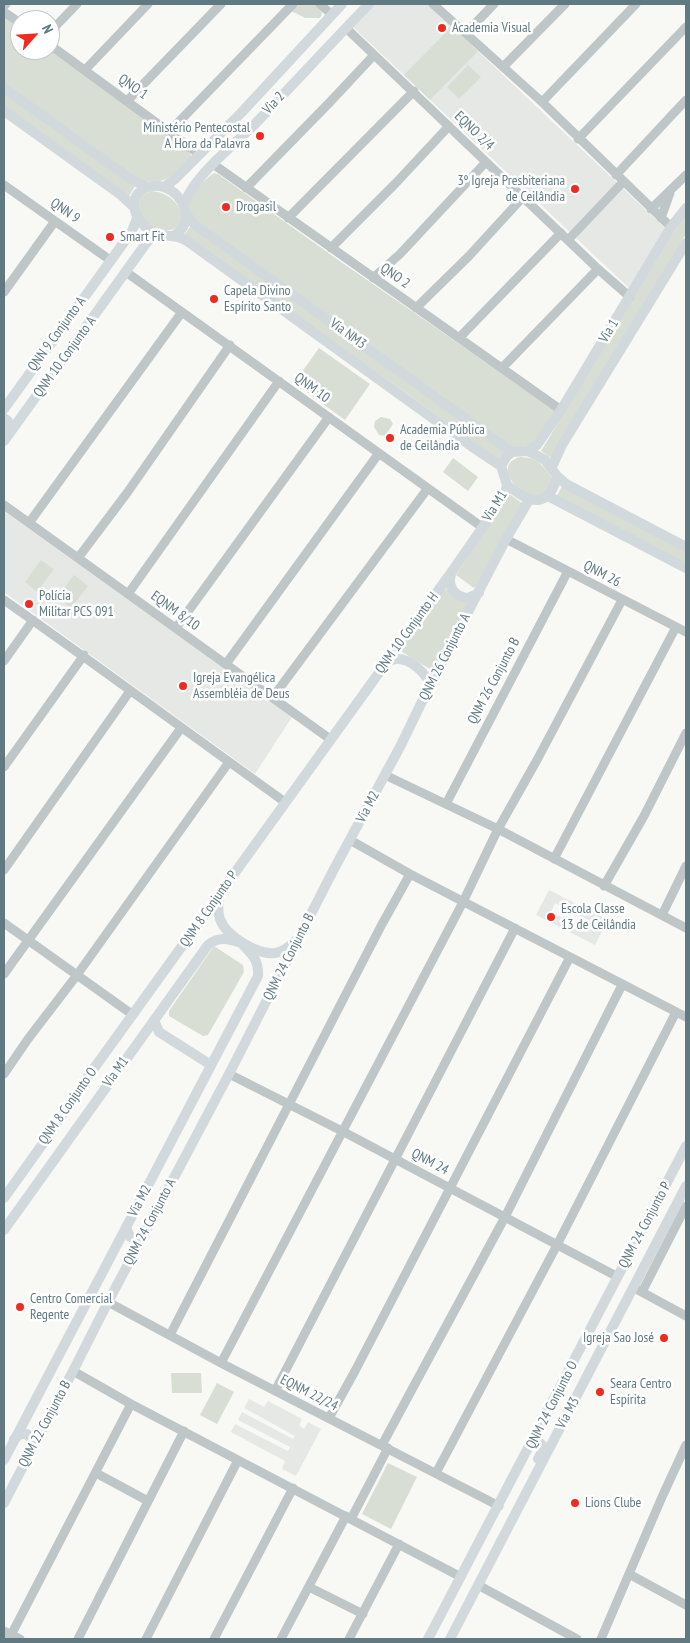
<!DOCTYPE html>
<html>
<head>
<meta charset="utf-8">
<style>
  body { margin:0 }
  #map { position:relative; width:690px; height:1643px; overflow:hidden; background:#f8f8f5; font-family:"PT Sans Narrow",sans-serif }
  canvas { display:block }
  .frame { position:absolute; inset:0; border:5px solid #617a82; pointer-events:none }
  .north { position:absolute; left:10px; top:10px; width:50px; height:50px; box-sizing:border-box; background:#fff; border:1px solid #c0cacd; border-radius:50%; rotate:64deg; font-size:14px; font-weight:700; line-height:20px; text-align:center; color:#617a82 }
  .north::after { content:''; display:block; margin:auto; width:18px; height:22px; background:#ef2a1e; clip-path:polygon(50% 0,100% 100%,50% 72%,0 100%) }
</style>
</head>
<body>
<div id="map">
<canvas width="690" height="1643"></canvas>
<div class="frame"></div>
<div class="north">N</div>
</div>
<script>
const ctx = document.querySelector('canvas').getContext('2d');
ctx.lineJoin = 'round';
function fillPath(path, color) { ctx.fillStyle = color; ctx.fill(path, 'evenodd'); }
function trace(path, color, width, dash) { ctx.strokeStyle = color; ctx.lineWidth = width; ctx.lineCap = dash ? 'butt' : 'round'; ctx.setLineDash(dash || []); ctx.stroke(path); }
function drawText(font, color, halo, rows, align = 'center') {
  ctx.font = font + ' "PT Sans Narrow",sans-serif'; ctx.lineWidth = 5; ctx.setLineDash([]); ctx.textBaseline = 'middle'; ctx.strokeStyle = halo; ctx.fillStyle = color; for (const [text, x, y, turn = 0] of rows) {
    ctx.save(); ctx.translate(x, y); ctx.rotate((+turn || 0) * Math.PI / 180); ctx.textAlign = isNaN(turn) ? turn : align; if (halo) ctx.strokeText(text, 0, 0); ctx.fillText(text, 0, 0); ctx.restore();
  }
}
fillPath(new Path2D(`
  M373 4H428L666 229 630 289 352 26Z
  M4 511 292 717 255 774 4 592Z
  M549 890 608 920 595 945 536 915ZM555 903 590 921 585 930 551 912Z
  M249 1399 264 1407 268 1401 302 1419 299 1425 304 1429 308 1422 321 1429 296 1476 282 1469 285 1461 231 1432 235 1424 288 1451 290 1447 238 1420 242 1412 293 1439 295 1436 244 1408Z`), '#e6e8e6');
fillPath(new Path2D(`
  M299 4H315L320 8 322 14 320 18H305L291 11Z
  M4 17 20 29V50H49L185 147 193 158C175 176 162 188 136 178L4 83Z
  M452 26 478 51 430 100 404 75Z
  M468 65 481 77 459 99 447 87Z
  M4 91 135 186 129 196 4 106Z
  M214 173 218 174 334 257 553 409 555 411C543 431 539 450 512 447L195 220C192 215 188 210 189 205 191 192 204 180 214 173Z
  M151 191C162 192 171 196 178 206 199 238 142 238 138 207 138 204 140 199 141 196Z
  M686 214V234L551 458 541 451 673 233Z
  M191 226 505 452 499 461 409 395 184 235Z
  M319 348 370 384 345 420 294 383Z
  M381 417 390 419 393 424 385 436 379 435 374 427 375 421Z
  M520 457C538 458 542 464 552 478L550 490C546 492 542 494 539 495 520 499 491 465 520 457Z
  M453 458 478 477 468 491 443 472Z
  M562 486 686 549V563L557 496Z
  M509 494 522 503 479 584 474 588 456 575Z
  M41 560 54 569 37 592 25 582Z
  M74 575 88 586 71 608 57 598Z
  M444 588 469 604 433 671 399 650Z
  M214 946 243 965 244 972 208 1035 203 1036 169 1016V1011Z
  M171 1373H201L202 1393H172Z
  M217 1383 234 1392 217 1424 200 1415Z
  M388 1463 417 1477 391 1529 362 1514Z`), '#d9ded4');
trace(new Path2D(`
  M320 4 332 15
  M433 4 542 102 671 227
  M4 6 6 4
  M4 12 20 23
  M346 28 598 269 630 297
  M50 32 77 4
  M466 33 494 4
  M50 45 199 154
  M503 67 565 4
  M85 70 148 4
  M128 100 221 4
  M542 102 636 4
  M170 131 293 4
  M578 139 686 27
  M213 164 561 410
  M616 175 686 100
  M4 185 110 260
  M246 188 330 102 374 55
  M651 209 686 175
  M288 218 414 91
  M661 218 670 193
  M568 240 623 182
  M331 248 395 184 449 126
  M126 272 482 527
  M373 278 400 254 486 162
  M4 292 55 221
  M416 308 469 256 523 197
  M459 338 561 233
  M502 368 598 269
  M4 505 330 739
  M29 523 182 312
  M506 539 686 632
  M78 558 127 493 230 345
  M128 594 279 381
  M4 600C98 666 191 735 285 802
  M176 628 329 417
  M4 661 33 620
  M226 664 379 453
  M273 697 428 488
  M4 767 84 655
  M385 775 498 829 686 928
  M446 804 568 571
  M350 840 410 874 686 1017
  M554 859 676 627
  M4 870 130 691
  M604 886 644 816 686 733
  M662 915 686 866
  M4 923 133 1015
  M4 974 181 728
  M4 1074 28 1039 77 975 229 762
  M229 1074 342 1131 618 1277
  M638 1290 686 1316
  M642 1292 686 1206
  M108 1302 221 1363 499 1506
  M170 1335 381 926 410 874
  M221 1363 463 902 498 829 537 760 622 600
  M73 1371 131 1404 461 1577
  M275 1391 515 928
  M329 1418 355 1371 570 957
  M382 1445 505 1217 622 985
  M96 1473 148 1501
  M436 1473 557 1245 676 1012
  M351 1519 388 1448
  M629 1574 686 1605
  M478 1585 577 1639
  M309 1587 363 1614
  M4 1631 20 1639
  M9 1639 131 1404
  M78 1639 184 1431
  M146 1639 238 1460
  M214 1639 293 1488
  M281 1639 346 1516
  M349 1639 399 1544
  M601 1639 662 1497 686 1445`), '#bec6c8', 9);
trace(new Path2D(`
  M4 88 132 180 148 187
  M4 111 121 195 134 207
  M164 187 175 179 242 112 342 4
  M184 206C191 178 233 146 253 126 292 86 330 44 369 4
  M186 213 191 221 198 227 512 452
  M175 235C196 222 184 194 164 187 152 183 135 189 134 203 134 214 139 222 148 229 164 241 171 231 187 241L471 446 501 466
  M4 409 132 231 137 218
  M4 418 8 421 9 425 4 432
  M4 441 147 242 152 238 160 236
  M528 451 537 445 561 410 671 227 686 208
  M528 451 545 460 557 476C554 491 545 505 527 498 520 495 514 490 507 485L501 466 507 456 512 452Z
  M552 467 562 445 686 243
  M557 476 566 484 686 547
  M548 496 686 568
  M451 574C447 587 455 597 468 598L479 593
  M386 662C390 661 393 659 398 659 411 659 426 673 430 685
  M219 895C218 903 217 911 220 919 226 936 257 955 275 953 283 952 289 947 295 941
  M154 1020 159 1032 211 1065
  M4 1198 49 1135 87 1078 453 570 505 495 507 485
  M126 1227 130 1237 137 1239 143 1236
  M4 1230 208 945C219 936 229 939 241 943
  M14 1439 21 1434H27L32 1440 33 1445
  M531 1444 537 1441 542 1445 543 1450 538 1459
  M4 1460 258 976C259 960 252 954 241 943
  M4 1503 73 1371 108 1302 229 1074 334 869 401 745 430 685 506 539 529 500
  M428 1639 686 1146
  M450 1639 686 1186`), '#d2d9dc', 10);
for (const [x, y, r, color] of [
  [442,28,5,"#ef2a1e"],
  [260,136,5,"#ef2a1e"],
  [575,189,5,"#ef2a1e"],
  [226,207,5,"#ef2a1e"],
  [110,237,5,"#ef2a1e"],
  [214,299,5,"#ef2a1e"],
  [390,438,5,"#ef2a1e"],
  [29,604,5,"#ef2a1e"],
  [183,686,5,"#ef2a1e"],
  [551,917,5,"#ef2a1e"],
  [20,1307,5,"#ef2a1e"],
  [664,1338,5,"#ef2a1e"],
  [600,1392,5,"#ef2a1e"],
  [575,1503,5,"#ef2a1e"]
]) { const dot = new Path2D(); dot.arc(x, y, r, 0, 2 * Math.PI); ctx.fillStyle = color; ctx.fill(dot); trace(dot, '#fff', 2); }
drawText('14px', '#617a82', '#fff', [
  ["Academia Visual",452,28],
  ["Ministério Pentecostal",250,128,"right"],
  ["A Hora da Palavra",250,144,"right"],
  ["3º Igreja Presbiteriana",565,181,"right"],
  ["de Ceilândia",565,197,"right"],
  ["Drogasil",236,207],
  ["Smart Fit",120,237],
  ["Capela Divino",224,291],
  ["Espírito Santo",224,307],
  ["Academia Pública",400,430],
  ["de Ceilândia",400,446],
  ["Polícia",39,596],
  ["Militar PCS 091",39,612],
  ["Igreja Evangélica",193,678],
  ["Assembléia de Deus",193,694],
  ["Escola Classe",561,909],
  ["13 de Ceilândia",561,925],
  ["Centro Comercial",30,1299],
  ["Regente",30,1315],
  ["Igreja Sao José",654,1338,"right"],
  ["Seara Centro",610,1384],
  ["Espírita",610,1400],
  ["Lions Clube",585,1503]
], 'left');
drawText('14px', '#617a82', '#fff', [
  ["QNO 1",133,87,35],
  ["Via 2",274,103,-47],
  ["EQNO 2/4",474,131,44],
  ["QNN 9",65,211,35],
  ["QNO 2",395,276,35],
  ["Via 1",609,331,-59],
  ["QNN 9 Conjunto A",57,334,-54],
  ["Via NM3",348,334,36],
  ["QNM 10 Conjunto A",65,357,-54],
  ["QNM 10",312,388,36],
  ["Via M1",495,506,-58],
  ["QNM 26",602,574,28],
  ["EQNM 8/10",175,611,36],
  ["QNM 10 Conjunto H",407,633,-54],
  ["QNM 26 Conjunto A",445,657,-63],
  ["QNM 26 Conjunto B",494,681,-62],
  ["Via M2",368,807,-62],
  ["QNM 8 Conjunto P",209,909,-55],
  ["QNM 24 Conjunto B",289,957,-63],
  ["Via M1",116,1072,-54],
  ["QNM 8 Conjunto O",68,1106,-55],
  ["QNM 24",430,1162,28],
  ["Via M2",140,1201,-62],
  ["QNM 24 Conjunto A",150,1222,-62],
  ["QNM 24 Conjunto P",645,1225,-62],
  ["EQNM 22/24",309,1393,27],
  ["QNM 24 Conjunto O",552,1405,-63],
  ["Via M3",568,1413,-62],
  ["QNM 22 Conjunto B",45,1424,-62]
]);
</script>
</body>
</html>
